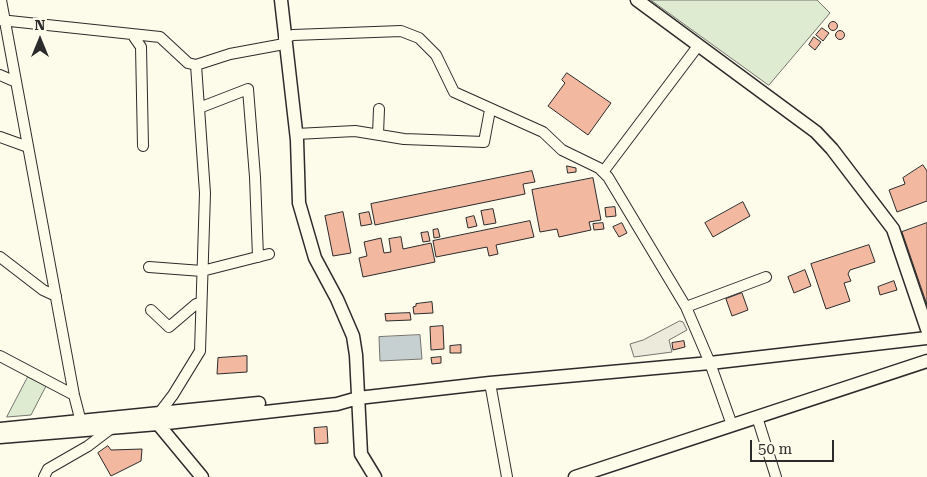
<!DOCTYPE html>
<html>
<head>
<meta charset="utf-8">
<style>
  body { margin:0 }
  #map { position:relative; width:927px; height:477px; overflow:hidden; background:#fdfbea; font-family:"Roboto Serif",serif }
  canvas { display:block }
  .north { position:absolute; left:15px; top:15px; width:50px; height:50px; -webkit-text-stroke:4px #fdfbea; paint-order:stroke; rotate:0deg; font-size:14px; font-weight:700; line-height:20px; text-align:center; color:#2b2b2b }
  .north::after { content:''; display:block; margin:auto; width:18px; height:22px; background:#2b2b2b; clip-path:polygon(50% 0,100% 100%,50% 72%,0 100%) }
  .scale { position:absolute; left:750px; top:440px; width:84px; height:22px; box-sizing:border-box; border:2px solid #2b2b2b; border-top:0; padding-left:6px; font-size:15px; line-height:18px; white-space:nowrap; color:#2b2b2b; -webkit-text-stroke:4px #fdfbea; paint-order:stroke }
</style>
</head>
<body>
<div id="map">
<canvas width="927" height="477"></canvas>
<div class="north">N</div>
<div class="scale">50 m</div>
</div>
<script>
const ctx = document.querySelector('canvas').getContext('2d');
ctx.lineJoin = 'round';
function fillPath(path, color) { ctx.fillStyle = color; ctx.fill(path, 'evenodd'); }
function trace(path, color, width, dash) { ctx.strokeStyle = color; ctx.lineWidth = width; ctx.lineCap = dash ? 'butt' : 'round'; ctx.setLineDash(dash || []); ctx.stroke(path); }
const green = new Path2D(`
  M651 0H817L830 13 769 85Z
  M28 377 46 386 31 415 7 417Z`);
fillPath(green, '#deebd1');
trace(green, '#74746e', 1);
const parking = new Path2D(`
  M680 321 683 322 687 330 669 340 672 352 634 357 630 344 643 340Z`);
fillPath(parking, '#eceadb');
trace(parking, '#74746e', 1);
const water = new Path2D(`
  M420 335 422 359 380 361 379 337Z`);
fillPath(water, '#c7d0d0');
trace(water, '#74746e', 1);
const building = new Path2D(`
  M828.5 26a4.5 4.5 0 1 1 9 0a4.5 4.5 0 1 1-9 0Z
  M822 28 829 33 823 41 816 35Z
  M835.5 35a4.5 4.5 0 1 1 9 0a4.5 4.5 0 1 1-9 0Z
  M814 37 821 42 815 50 809 45Z
  M567 73 611 103 588 135 548 106 565 83 562 80Z
  M923 165 927 171V201L897 212 889 190 905 184 903 178Z
  M567 166 576 168V172L568 173Z
  M532 171 535 182 523 184 525 194 375 225 371 204Z
  M593 178 601 220 589 222 591 230 559 237 557 229 540 232 532 190Z
  M743 202 750 216 713 237 705 223Z
  M615 207 616 216 606 217 605 208Z
  M493 209 496 223 484 225 481 211Z
  M343 212 351 253 333 256 325 216Z
  M369 212 372 224 361 226 359 214Z
  M474 216 477 226 468 228 466 218Z
  M530 221 534 237 496 245 498 254 489 256 487 247 436 257 433 241Z
  M603 223 604 229 594 230 593 224Z
  M622 223 627 233 619 237 613 227Z
  M927 223V305L902 232Z
  M438 229 440 237 434 238 433 230Z
  M428 232 430 241 423 242 421 233Z
  M401 237 403 249 431 243 435 262 363 277 359 258 367 256 364 242 381 238 384 253 391 252 389 239Z
  M869 245 875 262 850 270 848 274 851 281 844 283 850 301 826 309 811 264Z
  M805 270 811 286 794 293 788 277Z
  M894 281 897 290 880 295 878 287Z
  M742 293 748 310 732 316 726 299Z
  M432 302 433 313 414 314 413 307 416 306V304Z
  M410 313 411 320 386 321 385 314Z
  M443 326 444 349 431 350 430 327Z
  M684 341 685 347 673 350 672 343Z
  M461 345V353H450V346Z
  M247 356V372L217 374 218 358Z
  M441 357V363L432 364 431 358Z
  M327 427 328 443 315 444 314 428Z
  M108 446 111 450 142 449 141 461 111 476 98 453Z`);
fillPath(building, '#f2b8a0');
trace(building, '#2b2b2b', 1);
const minor = new Path2D(`
  M1 0 74 395 82 426
  M0 20 160 37 188 63 196 65 230 54 284 44
  M132 34 141 47 143 146
  M284 38 293 35 401 31 419 38 436 55 454 92 543 132 562 150 599 168 608 177 686 307 710 363 732 425
  M0 75 16 82
  M199 108 248 89 255 177 258 257
  M296 134 355 131 404 139 484 142 490 110
  M378 134 379 109
  M0 137 28 147
  M603 172 698 46
  M0 257 43 290 56 296
  M149 267 202 271 269 254
  M686 307 766 277
  M151 310 169 327 196 304 200 303
  M0 356 74 395
  M490 383 507 477
  M160 412 173 395 200 351 205 193 196 65
  M757 417 776 477
  M44 477 48 469 88 446 113 427`);
const tertiary = new Path2D(`
  M281 0 297 140 299 203 315 258 337 299 353 336 356 355 361 454 375 477
  M637 0 816 132 832 149 893 229 927 329
  M159 417 158 424 202 477
  M0 429 259 403
  M0 437 158 424 337 404 358 398 490 383 710 363 927 338
  M575 477 927 361`);
trace(minor, '#2b2b2b', 12);
trace(tertiary, '#2b2b2b', 15);
trace(minor, '#fdfbea', 10);
trace(tertiary, '#fdfbea', 12);
</script>
</body>
</html>
